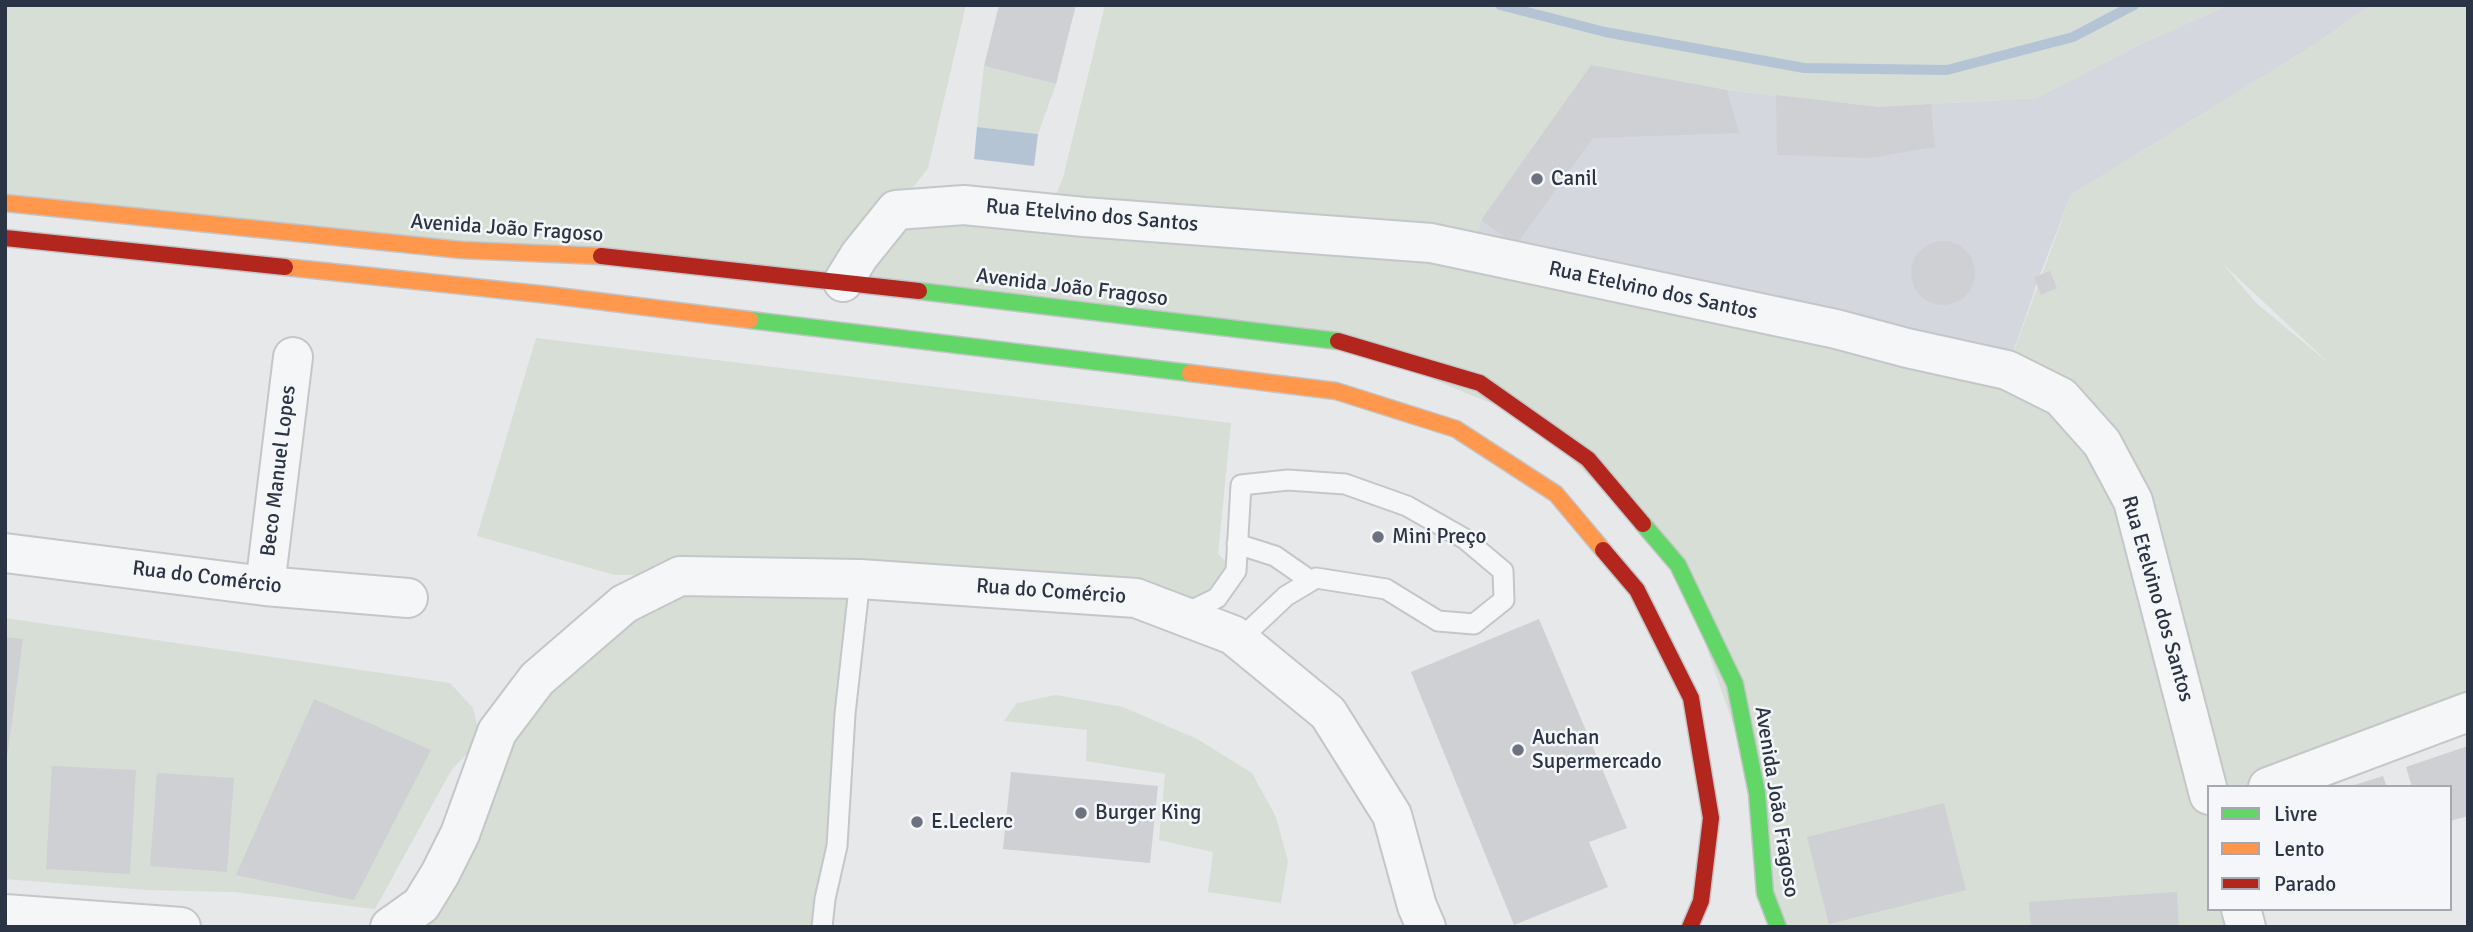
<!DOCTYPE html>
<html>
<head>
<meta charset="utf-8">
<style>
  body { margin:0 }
  #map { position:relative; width:2473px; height:932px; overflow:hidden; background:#e6e8ea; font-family:Signika,sans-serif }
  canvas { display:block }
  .frame { position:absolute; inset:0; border:7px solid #2b3445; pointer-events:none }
  .legend { position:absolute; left:2207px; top:785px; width:245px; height:126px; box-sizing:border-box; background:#f4f6f9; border:2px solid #a4a8b1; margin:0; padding:9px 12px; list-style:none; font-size:21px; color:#2b3445 }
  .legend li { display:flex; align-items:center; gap:14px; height:35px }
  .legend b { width:35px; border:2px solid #a4a8b1 }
</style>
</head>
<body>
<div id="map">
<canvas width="2473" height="932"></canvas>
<div class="frame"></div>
<ul class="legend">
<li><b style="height:9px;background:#63d668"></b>Livre</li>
<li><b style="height:9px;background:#ff974d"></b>Lento</li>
<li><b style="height:9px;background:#b3261e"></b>Parado</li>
</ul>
</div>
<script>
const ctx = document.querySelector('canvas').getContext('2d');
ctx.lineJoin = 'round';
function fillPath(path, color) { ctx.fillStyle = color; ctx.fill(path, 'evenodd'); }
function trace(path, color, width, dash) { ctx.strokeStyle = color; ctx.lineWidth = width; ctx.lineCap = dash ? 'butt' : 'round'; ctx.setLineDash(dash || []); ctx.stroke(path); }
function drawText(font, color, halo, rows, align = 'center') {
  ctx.font = font + ' Signika,sans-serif'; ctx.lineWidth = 5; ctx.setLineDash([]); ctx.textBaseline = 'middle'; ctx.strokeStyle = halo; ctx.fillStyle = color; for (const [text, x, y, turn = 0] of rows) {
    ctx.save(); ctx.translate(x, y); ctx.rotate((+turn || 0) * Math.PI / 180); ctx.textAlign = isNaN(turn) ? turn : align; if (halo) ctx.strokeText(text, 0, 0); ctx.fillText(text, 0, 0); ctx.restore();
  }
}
fillPath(new Path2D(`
  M2229 5H2371L2314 45 2071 195 2040 275 2007 370 1471 252 1481 220 1591 65 1727 90 1879 107 2036 98 2143 43Z`), '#d4d7dd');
fillPath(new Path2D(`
  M5 5H966L928 168 896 209 1048 213 1063 178 1105 5H2229L2143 43 2036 98 1879 107 1727 90 1591 65 1481 220 1471 252 2007 370 2071 195 2314 45 2371 5H2468V708L2248 787H2216L2209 795V909H2239L2244 927H1778L1757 793 1678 565 1534 421 1340 341 5 203ZM2223 264 2331 365 2256 303Z
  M984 66 1056 84 1038 134 977 127Z
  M536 338 1231 423 1218 554 1236 571 1181 615 860 579 821 927H390L497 732 678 575H615L477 536Z
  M5 618 450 683 473 708 481 740 452 769 375 909 234 892 147 890 5 879Z
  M1056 695 1123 707 1197 739 1252 773 1276 817 1288 861 1281 903 1208 892 1213 852 1159 840 1165 774 1086 761 1087 730 1004 721 1017 703Z`), '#d6ded6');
fillPath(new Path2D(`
  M977 127 1038 134 1034 166 974 159Z`), '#b4c4d5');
trace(new Path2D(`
  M1500 5 1605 32 1804 68 1947 70 2073 37 2134 5`), '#b4c4d5', 10);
fillPath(new Path2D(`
  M999 5H1076L1056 84 984 66Z
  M1591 65 1727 90 1739 133 1593 138 1516 245 1481 220Z
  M1776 95 1879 107 1931 104 1935 147 1870 158 1777 155Z
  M1911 273a32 32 0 1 1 64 0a32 32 0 1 1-64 0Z
  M2050 271 2057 288 2041 295 2034 277Z
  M1539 619 1627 828 1589 842 1608 887 1514 925 1411 672Z
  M5 637 23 639 7 757H5Z
  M314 699 431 750 354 900 236 875Z
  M2468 746V816L2450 821V787H2412L2406 767Z
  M52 766 136 770 130 874 46 869Z
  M1011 772 1158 786 1150 863 1003 849Z
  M157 773 234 778 227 872 150 866Z
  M2383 776 2387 787H2351V786Z
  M1944 803 1966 890 1829 924 1807 837Z
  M2177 892 2179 927H2031L2029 902Z`), '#ced0d3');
const lane = new Path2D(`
  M1237 544 1275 556 1311 581
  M1182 615 1217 598 1236 571 1241 485 1288 480 1345 484 1407 506 1465 539 1503 571 1504 600 1474 624 1438 621 1386 589 1316 578 1286 596 1251 629 1254 652
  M822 927 825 899 837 846 845 714 860 579`);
const street = new Path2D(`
  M843 282 859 256 896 210 964 205 1084 217 1431 243 1836 329 1907 348 2007 370 2061 397 2102 443 2133 501 2209 795
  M5 553 265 586 408 598
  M265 586 293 357
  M2268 787 2468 712
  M2241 909 2246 927
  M5 914 181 927
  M390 927 421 905 440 874 460 834 497 732 537 679 624 604 680 576 860 579 1136 598 1233 635 1328 713 1392 815 1417 906 1426 927`);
const fast = new Path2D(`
  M919 291 1338 341
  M750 320 1190 373
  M1643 524 1678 565 1735 684 1757 793 1765 893 1778 927`);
const slow = new Path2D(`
  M5 203 462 250 601 256
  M285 267 549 295 750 320
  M1190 373 1336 391 1456 429 1556 494 1603 550`);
const jam = new Path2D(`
  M5 238 285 267
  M601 256 919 291
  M1338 341 1480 383 1588 459 1643 524
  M1603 550 1637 590 1691 698 1711 818 1701 901 1690 927`);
trace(lane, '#c4c6c8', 23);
trace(street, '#c4c6c8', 42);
trace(fast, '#c2c5c8', 19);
trace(slow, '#c2c5c8', 19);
trace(jam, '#c2c5c8', 19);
trace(lane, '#f5f6f7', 19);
trace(street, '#f5f6f7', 38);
trace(fast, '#63d668', 16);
trace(slow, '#ff974d', 16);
trace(jam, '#b3261e', 16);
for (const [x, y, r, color] of [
  [1537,179,7,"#6c737f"],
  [1378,537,7,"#6c737f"],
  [1518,750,7,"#6c737f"],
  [1081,813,7,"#6c737f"],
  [917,822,7,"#6c737f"]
]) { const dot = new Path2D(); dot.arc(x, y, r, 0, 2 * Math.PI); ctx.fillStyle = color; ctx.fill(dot); trace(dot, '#f4f6f9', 2.5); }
drawText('21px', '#2b3445', '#f4f6f9', [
  ["Canil",1551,179],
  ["Mini Preço",1392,537],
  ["Auchan",1532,738],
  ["Supermercado",1532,762],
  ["Burger King",1095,813],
  ["E.Leclerc",931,822]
], 'left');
drawText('21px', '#2b3445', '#f4f6f9', [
  ["Rua Etelvino dos Santos",1092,216,5],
  ["Avenida João Fragoso",507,229,4],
  ["Avenida João Fragoso",1072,288,7],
  ["Rua Etelvino dos Santos",1653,291,12],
  ["Beco Manuel Lopes",279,471,-83],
  ["Rua do Comércio",207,578,7],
  ["Rua do Comércio",1051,592,4],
  ["Rua Etelvino dos Santos",2157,599,74],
  ["Avenida João Fragoso",1776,802,81]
]);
</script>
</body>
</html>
